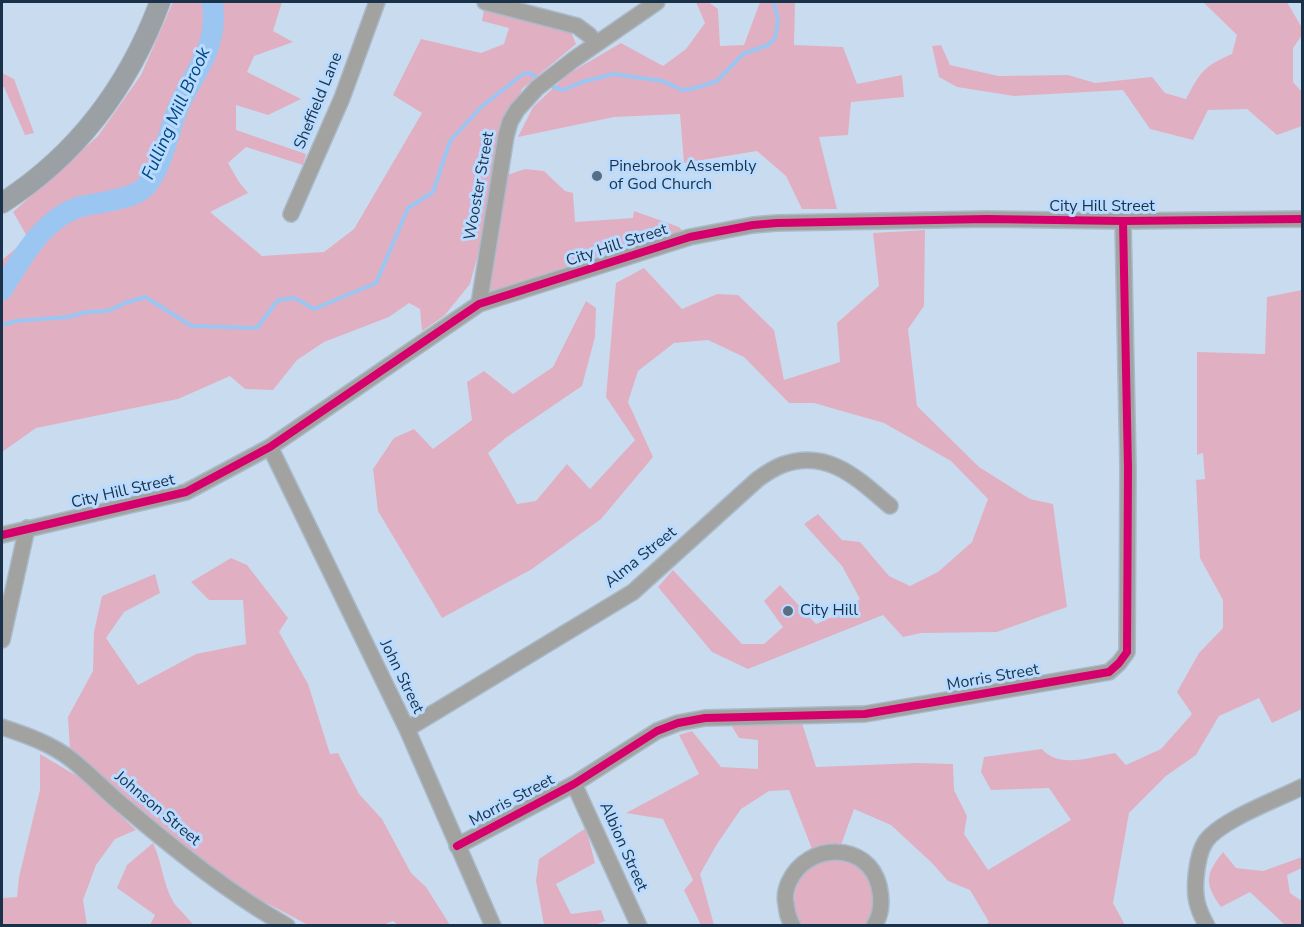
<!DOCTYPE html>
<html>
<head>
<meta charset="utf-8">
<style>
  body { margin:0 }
  #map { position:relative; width:1304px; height:927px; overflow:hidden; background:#c9dcef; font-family:"Nunito Sans",sans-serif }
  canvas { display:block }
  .frame { position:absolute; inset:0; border:3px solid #1a3249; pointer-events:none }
</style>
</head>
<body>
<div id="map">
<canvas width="1304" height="927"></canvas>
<div class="frame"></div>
</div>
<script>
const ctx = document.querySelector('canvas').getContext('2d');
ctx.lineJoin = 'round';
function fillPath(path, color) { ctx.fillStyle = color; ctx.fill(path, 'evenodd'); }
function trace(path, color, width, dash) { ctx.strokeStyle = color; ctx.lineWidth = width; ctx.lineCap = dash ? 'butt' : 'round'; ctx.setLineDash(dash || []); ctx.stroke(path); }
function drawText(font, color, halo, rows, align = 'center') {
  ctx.font = font + ' "Nunito Sans",sans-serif'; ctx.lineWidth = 6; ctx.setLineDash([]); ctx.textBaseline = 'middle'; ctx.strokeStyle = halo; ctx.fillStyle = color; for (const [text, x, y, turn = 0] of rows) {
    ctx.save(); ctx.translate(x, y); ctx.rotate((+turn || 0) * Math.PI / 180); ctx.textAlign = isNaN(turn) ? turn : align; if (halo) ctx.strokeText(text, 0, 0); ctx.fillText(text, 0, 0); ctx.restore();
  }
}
fillPath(new Path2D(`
  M173 2H282L273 31 293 42 254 56 247 72 301 99 268 115 236 105V130L306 154 303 165 246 147 228 163 239 182 248 193 210 212 262 256 324 252 354 229 422 113 393 95 421 39 481 53 504 44 509 28 482 21 484 10 571 32 576 44 522 89 496 149 480 247 470 284 444 316 422 331 420 309 409 303 389 317 324 342 297 360 273 390 245 389 230 376 178 399 36 428 2 452V260L28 238 13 212 98 136 141 75Z
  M696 2H708L718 9 720 46 744 45 760 2H795L794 45 843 47 857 84 902 75 904 97 851 102 848 135 819 137 837 209H802L786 176 757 151 684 163 680 114 614 117 518 137 533 107 568 74 621 43 663 66 686 49 705 23Z
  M1203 2H1287L1302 28V35L1293 48V82L1302 92V126L1277 135 1247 109 1208 110 1193 140 1150 129 1123 90 1014 96 957 87 939 77 932 46 941 45 950 65 998 76 1068 75 1095 83 1152 77 1165 93 1186 99C1201 71 1203 67 1232 54L1237 35Z
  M2 73 14 79 34 133 25 135 4 87H2Z
  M525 169 544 171 565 191 573 193 575 222 633 218 634 211 679 227 683 231 608 253 489 293 507 175Z
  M925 230 924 306 908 329 917 406 979 467 1030 499 1053 504 1067 607 997 632 921 633 903 637 883 615 748 669 712 652 658 587 673 570 742 644H764L783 627 764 601 780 585 816 624 843 612 860 599 842 566 804 524 818 514 842 540 860 542 889 576 910 586 938 572 972 542 988 499 951 461 884 423 814 403H789L744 357 708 340 674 343 638 371 628 402 653 457 601 519 532 569 442 618 378 511 373 469 394 438 414 429 433 449 472 420 467 382 484 371 513 394 553 367 586 301 596 308 595 337 582 386 507 437 488 453 517 504 536 501 567 464 590 489 635 440 606 397 616 283 644 268 682 309 717 294 738 295 774 330 784 380 840 362 837 323 879 286 873 233Z
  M1302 290V709L1272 723 1259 698 1219 716 1196 755 1166 776 1129 813 1113 903 1125 925H985L989 922 970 890 948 881 932 863 891 825 854 809 841 845 812 849 789 790 769 791 741 809 717 844 700 874 714 925H717H701L684 890 693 880 663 819 626 813 699 774 679 735 692 731 721 767 758 769V740L739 738 731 725 802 723 816 767 918 763 953 764 954 790 967 816 964 834 988 870 1071 820 1049 788 991 790 981 772 984 757 1042 749C1059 769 1091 757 1115 753L1126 765 1161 749 1192 714 1177 692 1199 653 1223 628V600L1200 558 1196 480 1205 479 1203 453 1197 455V352L1265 354 1267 297Z
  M231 558 247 565 288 618 279 632 308 684 330 754 338 753 359 794 382 819 411 873 426 887 450 925H398L393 921 383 925H308L240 889 149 819 70 749 68 717 93 671 94 632 102 596 155 574 160 593 124 612 106 638 138 685 196 654 246 644 243 600H209L191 582Z
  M40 754 82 779 136 830 115 839 96 865 83 900 87 925 7 926 2 923 3 898 17 897 19 877 40 790Z
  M586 828 595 863 556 884 571 914 601 910 605 921 595 925H544L536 881 539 859Z
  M153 843C162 862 163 885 174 903 180 911 188 917 193 925H150L155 915 117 888 127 865Z
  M1223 852 1236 868 1263 871 1302 857V868L1287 875 1290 893 1302 901V925H1285L1250 892 1221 907C1204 883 1205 875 1223 852Z
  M836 859 850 862 862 869 870 879 876 904 867 925H803C789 909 792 883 809 869 817 862 826 861 836 859Z`), '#e1afc2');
trace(new Path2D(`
  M553 87 563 90 582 82 613 74 663 81 682 90 692 89 717 81 743 54 768 45 775 38 778 21 774 2
  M2 325 16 321 68 317 87 312 108 311 125 303 145 297 192 326 257 328 278 300 295 298 314 309 376 283 408 208 433 192 450 141 481 107 523 74 529 73 536 77`), '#9cc6f2', 4);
trace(new Path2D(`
  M2 290C21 259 44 216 83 206 98 203 133 199 144 188 162 171 168 132 178 108 186 89 199 71 207 51 213 35 215 18 212 2`), '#9cc6f2', 21);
const minor = new Path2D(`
  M485 2 577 26 589 35 596 43
  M291 214 342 98 377 2
  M479 304 506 136 510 122 517 110 537 88 573 60 657 2
  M270 447 407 729 493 926
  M2 535 186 492 270 447 479 304 690 237 753 225 777 223 987 219 1123 221 1302 219
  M2 640 27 528
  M2 727C26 735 52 744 72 760 91 775 108 794 127 809 178 852 229 893 287 926
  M407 729 633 592 758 479C765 474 774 468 782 465 828 448 858 479 890 506
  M574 784 639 926
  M457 846 574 784 657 731 678 723 705 718 865 714 1109 672 1119 663 1127 652 1128 468 1123 221
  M793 926C788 919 787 912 786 904 784 896 786 889 789 882 807 842 868 841 879 886 882 899 882 914 874 926
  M1207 926C1197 908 1194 897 1196 877 1197 866 1199 851 1206 841 1221 820 1278 799 1302 787`);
const major = new Path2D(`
  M2 203C77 155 129 85 160 2`);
trace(minor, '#a9bacb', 18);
trace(major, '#a9bacb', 22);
trace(minor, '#a2a2a0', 15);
trace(major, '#9ba0a4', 20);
trace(new Path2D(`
  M2 535 186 492 270 447 479 304 690 237 753 225 777 223 987 219 1123 221 1302 219
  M457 846 574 784 657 731 678 723 705 718 865 714 1109 672 1119 663 1127 652 1128 468 1123 221`), '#d6006c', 8);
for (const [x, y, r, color] of [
  [597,176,6,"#576e83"],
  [788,611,6,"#576e83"]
]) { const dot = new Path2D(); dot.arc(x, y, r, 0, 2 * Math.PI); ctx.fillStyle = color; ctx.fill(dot); trace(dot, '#b9dbff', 2); }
drawText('16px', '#1a3249', '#b9dbff', [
  ["Sheffield Lane",319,101,-68],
  ["Wooster Street",480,186,-80],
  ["City Hill Street",1102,207],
  ["City Hill Street",617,246,-18],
  ["City Hill Street",123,492,-13],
  ["Alma Street",641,558,-39],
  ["John Street",401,677,64],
  ["Morris Street",993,678,-10],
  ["Morris Street",512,801,-28],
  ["Johnson Street",157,809,40],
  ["Albion Street",623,847,66]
]);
drawText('16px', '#1a3249', '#b9dbff', [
  ["Pinebrook Assembly",609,167],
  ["of God Church",609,185],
  ["City Hill",800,611]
], 'left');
drawText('italic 18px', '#004981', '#b9dbff', [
  ["Fulling Mill Brook",177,114,-66]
]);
</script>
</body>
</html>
